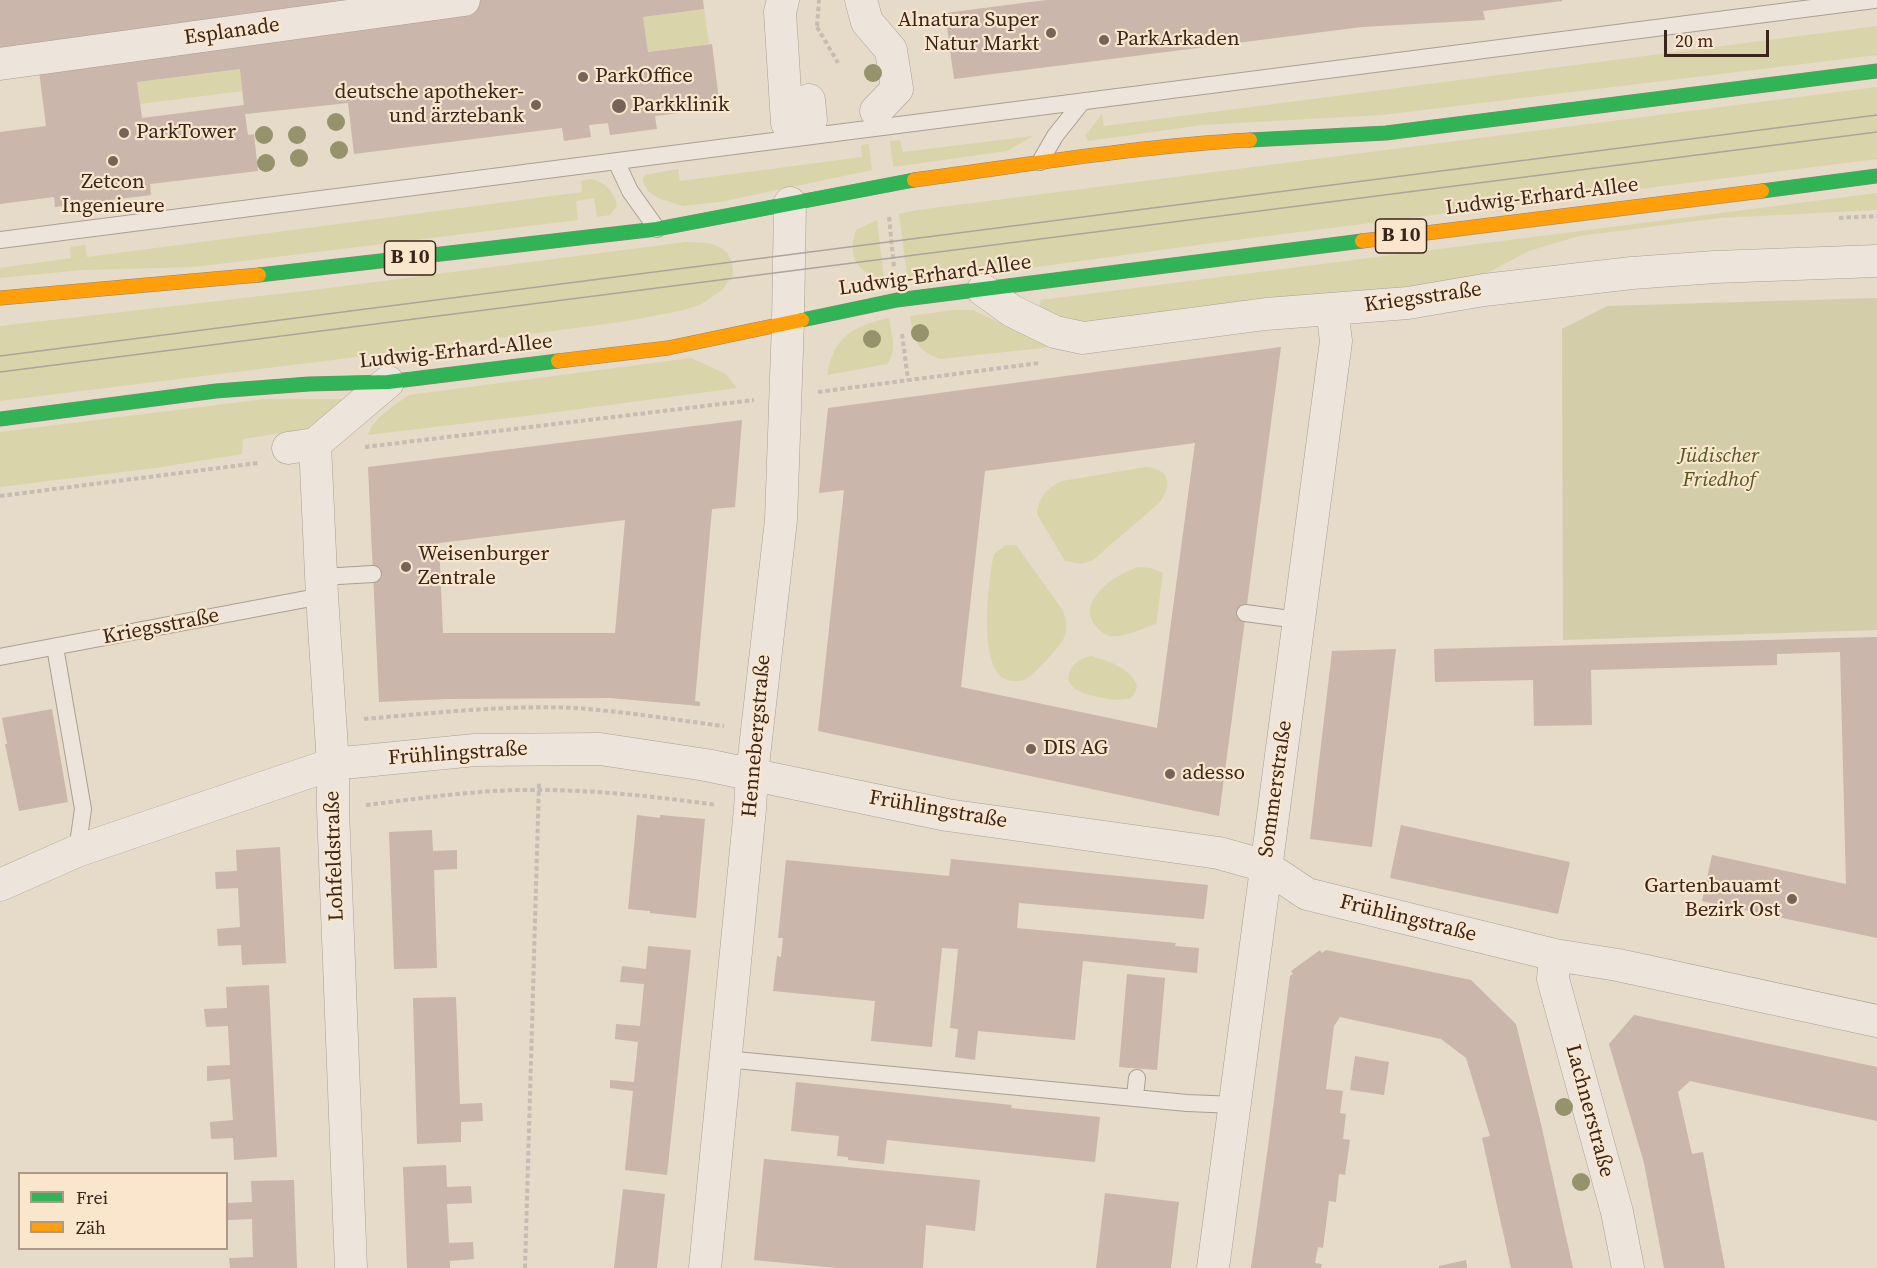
<!DOCTYPE html>
<html>
<head>
<meta charset="utf-8">
<style>
  body { margin:0 }
  #map { position:relative; width:1877px; height:1268px; overflow:hidden; background:#e6dac9; font-family:"Source Serif 4",serif }
  canvas { display:block }
  .legend { position:absolute; left:18px; top:1172px; width:210px; height:78px; box-sizing:border-box; background:#f9e6cd; border:2px solid #ad9986; margin:0; padding:8px 10px; list-style:none; font-size:18px; color:#3a251b }
  .legend li { display:flex; align-items:center; gap:12px; height:30px }
  .legend b { width:30px; border:2px solid #ad9986 }
  .scale { position:absolute; left:1664px; top:30px; width:105px; height:27px; box-sizing:border-box; border:3px solid #3a251b; border-top:0; padding-left:8px; font-size:18px; line-height:21px; white-space:nowrap; color:#3a251b; -webkit-text-stroke:4px #f9e6cd; paint-order:stroke }
</style>
</head>
<body>
<div id="map">
<canvas width="1877" height="1268"></canvas>
<ul class="legend">
<li><b style="height:8px;background:#30b455"></b>Frei</li>
<li><b style="height:8px;background:#ff9f0a"></b>Zäh</li>
</ul>
<div class="scale">20 m</div>
</div>
<script>
const ctx = document.querySelector('canvas').getContext('2d');
ctx.lineJoin = 'round';
function fillPath(path, color) { ctx.fillStyle = color; ctx.fill(path, 'evenodd'); }
function trace(path, color, width, dash) { ctx.strokeStyle = color; ctx.lineWidth = width; ctx.lineCap = dash ? 'butt' : 'round'; ctx.setLineDash(dash || []); ctx.stroke(path); }
function drawText(font, color, halo, rows, align = 'center') {
  ctx.font = font + ' "Source Serif 4",serif'; ctx.lineWidth = 4.5; ctx.setLineDash([]); ctx.textBaseline = 'middle'; ctx.strokeStyle = halo; ctx.fillStyle = color; for (const [text, x, y, turn = 0] of rows) {
    ctx.save(); ctx.translate(x, y); ctx.rotate((+turn || 0) * Math.PI / 180); ctx.textAlign = isNaN(turn) ? turn : align; if (halo) ctx.strokeText(text, 0, 0); ctx.fillText(text, 0, 0); ctx.restore();
  }
}
fillPath(new Path2D(`
  M704 9 709 44 648 52 643 17Z
  M1877 26V55L1382 115 1202 125 1088 141 1085 136 1102 114 1104 126Z
  M550 29 348 103 245 114 242 91 140 104 137 82Z
  M1877 87V159L1212 243 927 282H908L899 214 918 210Z
  M1033 136 1007 151 893 167 890 141 900 140 903 152Z
  M869 144 872 170 720 202 683 206 658 198 649 192 644 184 643 179 645 175 678 169 680 181 862 157 861 145Z
  M592 179C605 183 615 192 617 206L610 215 597 217 594 198 576 201 578 220 194 267 82 270 0 278V268L71 258 70 247 85 245 87 257 582 192 581 181Z
  M1877 193V210L1720 218 1579 236 1529 251 1487 273 1441 287 1090 325 1068 321 1039 307 1041 300Z
  M877 220 884 279C857 273 847 257 856 230Z
  M686 242C711 242 734 244 733 275L722 290 700 305 680 311 621 322 333 360 0 401V326L313 290Z
  M954 310H973L1051 347 941 359C916 351 914 340 910 316Z
  M889 318C891 332 898 353 887 364L827 375C834 336 853 326 889 318Z
  M691 358 726 374 737 388 534 415 368 435C374 417 394 406 409 395Z
  M265 399H349L315 428 243 439 242 454 155 468 0 487V432Z
  M1146 467C1170 469 1173 485 1159 503L1093 560 1081 564 1065 561 1037 514C1038 497 1048 488 1062 481Z
  M1006 545H1016L1062 609C1066 618 1068 626 1065 636 1061 646 1036 672 1028 678 1022 682 1012 682 1005 679 978 667 988 578 994 554Z
  M1139 567 1150 568 1163 573 1156 624C1143 628 1124 638 1110 636 1104 635 1099 630 1095 625 1076 600 1118 572 1139 567Z
  M1091 656C1109 661 1129 667 1137 685 1136 690 1135 695 1130 698 1120 703 1086 696 1077 690 1072 687 1070 683 1068 679 1069 666 1078 659 1091 656Z`), '#dad4aa');
fillPath(new Path2D(`
  M1877 298V630L1563 640 1562 329 1607 306Z`), '#d4cdaa');
fillPath(new Path2D(`
  M0 0H703L704 9 643 17 648 52 712 44 720 108 655 116 657 129 610 135 608 123 589 125 591 137 564 141 562 128 354 154 348 103 245 114 248 135 254 134 258 171 150 184 151 195 55 207 54 197 0 204V132L46 126 39 71 0 76ZM240 69 244 105 142 118 137 82Z
  M1046 0H1562V1L1483 11 1485 20 1362 27 954 79 945 13Z
  M1281 347 1219 816 818 731 844 490 819 493 828 408ZM1195 443 1157 728 961 687 985 471Z
  M742 420 735 507 712 509 695 701 700 702V706L610 698 447 699 379 702 368 467ZM625 520 615 633H443L439 543Z
  M1877 637V938L1702 901 1712 855 1846 884 1840 652 1777 654V665L1591 670 1592 725 1534 726 1533 680 1435 682 1434 649Z
  M1396 649 1372 847 1310 839 1332 651Z
  M52 709 68 802 19 811 5 744H7L2 718Z
  M637 815 660 818V815L705 819 696 918 650 913V911L628 909Z
  M1401 825 1570 862 1558 914 1390 878Z
  M432 830 433 851 457 850V869L434 870 437 968 394 969 389 832Z
  M280 847 286 963 242 965 241 945 218 946 217 929 240 927 238 888 216 889 215 872 237 871 236 850Z
  M951 859 1208 885 1204 919 1019 903 1017 928 1176 943 1175 946 1199 948 1197 973 1083 961 1075 1040 978 1031 975 1060 955 1057 958 1029 950 1028 958 949 942 948 932 1047 871 1041 875 1001 773 991 777 956 781 957 783 938H778L786 860 949 876Z
  M648 946 691 950 667 1175 625 1170 633 1091 610 1088V1080L634 1082 638 1042 615 1039 616 1024 640 1026 644 984 620 982 622 966 646 969Z
  M1320 950 1322 953 1326 950 1471 980 1516 1024 1541 1124 1573 1268H1511L1482 1138 1490 1136 1466 1058 1441 1039 1340 1017 1334 1026 1326 1089 1343 1091 1340 1113 1346 1114 1343 1139 1350 1140 1345 1175 1339 1174 1336 1202 1329 1201 1323 1248 1318 1247 1315 1263 1322 1264 1321 1268H1251L1268 1147 1290 976 1293 974 1291 971Z
  M1127 974 1165 978 1157 1070 1119 1067Z
  M269 985 277 1157 234 1160 233 1138 211 1139 210 1122 233 1120 230 1079 207 1081V1066L230 1065 228 1026 206 1027 204 1009 227 1008 226 987Z
  M456 997 460 1104 482 1103 483 1121 461 1122V1142L417 1144 413 998Z
  M1634 1015 1877 1067V1121L1690 1081 1678 1092 1692 1154 1703 1152 1725 1268H1664L1644 1163 1609 1044Z
  M1355 1056 1389 1062 1384 1095 1350 1090Z
  M796 1082 1012 1105 1011 1108 1100 1117 1095 1162 887 1140 884 1164 848 1160V1157L837 1156 839 1136 791 1131Z
  M764 1159 980 1180 975 1231 926 1225 923 1268H837L754 1260Z
  M446 1165 447 1187 471 1186 472 1203 447 1204 449 1243 473 1242 474 1259 450 1261V1268H407L403 1167Z
  M294 1180 297 1268H230L229 1258 253 1257 252 1219 228 1220V1203L252 1202 251 1181Z
  M623 1189 665 1194 657 1268H614Z
  M1105 1193 1179 1202 1171 1268H1096Z
  M1466 1260 1467 1268H1439V1266Z`), '#cab6aa');
const lane = new Path2D(`
  M616 161 630 191 657 229
  M1040 162 1055 136 1082 102
  M0 240 1874 0
  M321 577 373 574
  M1245 613 1298 620
  M55 647 83 809 77 851
  M0 657 322 596
  M725 1059 1187 1103 1236 1105
  M1135 1096 1137 1078`);
const street = new Path2D(`
  M783 0 780 12 787 123
  M861 0 867 22 891 50 897 89 876 111
  M0 64 464 0
  M809 100 811 120
  M983 290 1012 311 1055 332 1083 338 1266 314 1408 303 1484 290 1632 273 1715 267 1877 261
  M315 444 322 596 333 764V810L351 1268
  M288 448 315 444 388 382
  M0 885 77 851 333 764 475 750 600 749 706 765 947 815 1219 853 1265 866 1307 894 1555 955 1618 965 1877 1021
  M1555 955 1553 979 1617 1212 1628 1268
  M705 1268 750 809 752 774 781 520 788 322 790 203
  M1213 1268 1336 341 1332 309`);
const fast = new Path2D(`
  M1250 140 1386 133 1877 71
  M1762 191 1877 176
  M259 275 657 229 914 180
  M802 320 897 300 1362 241
  M0 419 216 391 309 384 388 382 558 361`);
const slow = new Path2D(`
  M914 180C1026 165 1138 146 1250 140
  M1362 241 1762 191
  M0 298 259 275
  M558 361 668 348 802 320`);
trace(lane, '#ab9f93', 18);
trace(street, '#ab9f93', 33);
trace(fast, '#90847a', 15);
trace(slow, '#90847a', 15);
trace(new Path2D(`
  M817 26 819 0
  M817 27 838 63
  M889 217 894 267
  M1839 218 1877 216
  M902 334 908 380
  M818 392 1039 363
  M365 447 754 400
  M0 496 258 463
  M364 719C433 713 504 705 574 708 623 711 675 720 724 726
  M366 805C424 798 481 789 539 790 599 790 658 797 717 805
  M525 1268 539 783`), '#c5bcb3', 4, [4.5, 3]);
trace(lane, '#ede5dc', 16);
trace(street, '#ede5dc', 32);
trace(fast, '#30b455', 14);
trace(slow, '#ff9f0a', 14);
trace(new Path2D(`
  M0 356 1877 115
  M0 372 1877 132`), '#aca49c', 1.5);
ctx.fillStyle = '#95926c';
for (const [x, y] of [
  [873,73],
  [336,122],
  [264,135],
  [297,135],
  [339,150],
  [299,158],
  [266,163],
  [920,333],
  [872,339],
  [1564,1107],
  [1581,1182]
]) { ctx.beginPath(); ctx.arc(x, y, 9, 0, 2 * Math.PI); ctx.fill(); }
for (const [x, y, r, color] of [
  [1051,33,6,"#766458"],
  [1104,40,6,"#766458"],
  [583,77,6,"#766458"],
  [536,105,6,"#766458"],
  [619,106,8,"#766458"],
  [124,133,6,"#766458"],
  [113,161,6,"#766458"],
  [406,567,6,"#766458"],
  [1031,749,6,"#766458"],
  [1170,774,6,"#766458"],
  [1792,899,6,"#766458"]
]) { const dot = new Path2D(); dot.arc(x, y, r, 0, 2 * Math.PI); ctx.fillStyle = color; ctx.fill(dot); trace(dot, '#f9e6cd', 2); }
for (const [x, y, w] of [
  [1401,236,51],
  [410,258,51]
]) { const box = new Path2D(); box.roundRect(x - w / 2, y - 17, w, 34, 4.5); ctx.fillStyle = '#f9e6cd'; ctx.fill(box); trace(box, '#3a251b', 1.5); }
drawText('bold 20px', '#3a251b', null, [
  ["B 10",1401,236],
  ["B 10",410,258]
]);
drawText('21px', '#3a251b', '#f9e6cd', [
  ["Alnatura Super",1039,21,"right"],
  ["Natur Markt",1039,45,"right"],
  ["ParkArkaden",1116,40],
  ["ParkOffice",595,77],
  ["deutsche apotheker-",524,93,"right"],
  ["und ärztebank",524,117,"right"],
  ["Parkklinik",632,106],
  ["ParkTower",136,133],
  ["Zetcon",113,183,"center"],
  ["Ingenieure",113,207,"center"],
  ["Weisenburger",418,555],
  ["Zentrale",418,579],
  ["DIS AG",1043,749],
  ["adesso",1182,774],
  ["Gartenbauamt",1780,887,"right"],
  ["Bezirk Ost",1780,911,"right"]
], 'left');
drawText('21px', '#3a251b', '#f9e6cd', [
  ["Esplanade",232,32,-8],
  ["Ludwig-Erhard-Allee",1542,197,-7],
  ["Ludwig-Erhard-Allee",935,276,-8],
  ["Kriegsstraße",1423,298,-8],
  ["Ludwig-Erhard-Allee",456,352,-6],
  ["Kriegsstraße",161,627,-11],
  ["Hennebergstraße",757,736,-85],
  ["Frühlingstraße",458,754,-4],
  ["Sommerstraße",1276,789,-82],
  ["Frühlingstraße",938,810,10],
  ["Lohfeldstraße",335,856,-92],
  ["Frühlingstraße",1408,919,14],
  ["Lachnerstraße",1589,1111,75]
]);
drawText('italic 21px', '#52581f', '#f9e6cd', [
  ["Jüdischer",1719,457],
  ["Friedhof",1719,481]
]);
</script>
</body>
</html>
